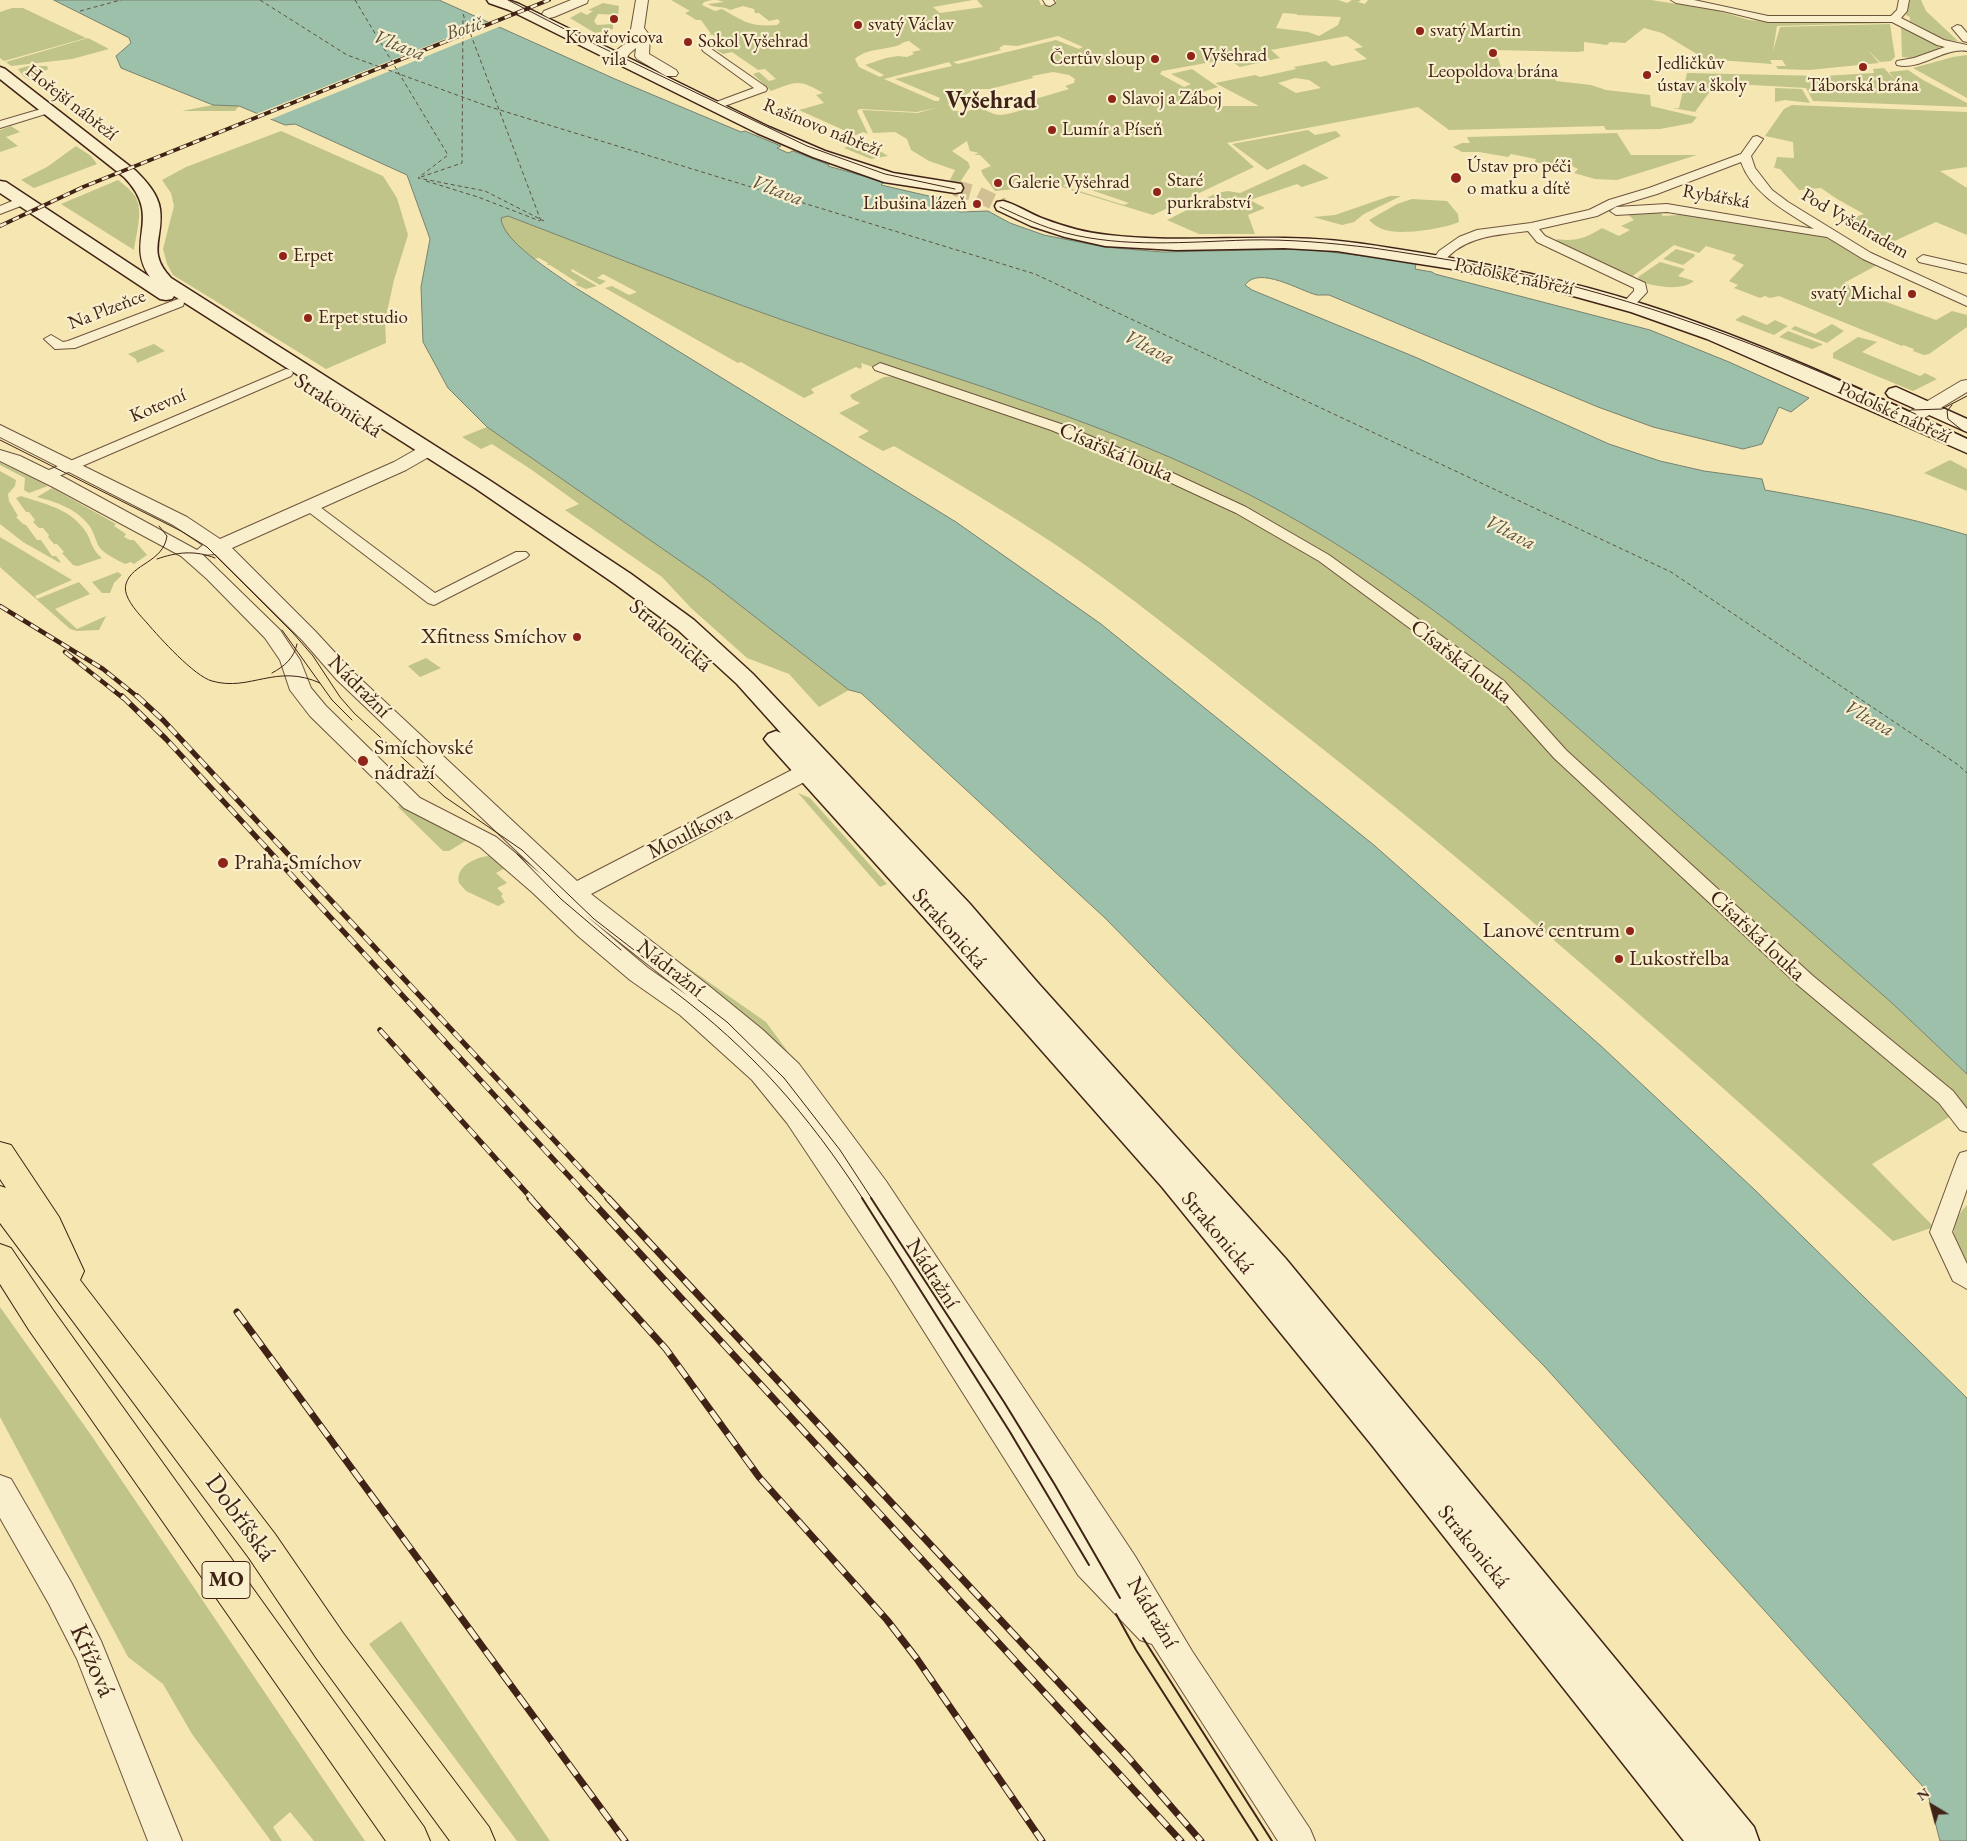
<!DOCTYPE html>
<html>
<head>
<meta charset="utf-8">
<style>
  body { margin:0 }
  #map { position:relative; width:1967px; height:1841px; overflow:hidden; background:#f6e6b2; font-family:"EB Garamond",serif }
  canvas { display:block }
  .north { position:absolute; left:1907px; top:1781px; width:50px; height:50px; -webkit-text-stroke:4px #f9efcd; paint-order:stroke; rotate:323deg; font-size:14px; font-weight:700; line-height:20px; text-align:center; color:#402316 }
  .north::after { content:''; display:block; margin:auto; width:18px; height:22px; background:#402316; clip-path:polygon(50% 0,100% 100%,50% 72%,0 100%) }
</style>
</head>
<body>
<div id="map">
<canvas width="1967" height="1841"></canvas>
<div class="north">N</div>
</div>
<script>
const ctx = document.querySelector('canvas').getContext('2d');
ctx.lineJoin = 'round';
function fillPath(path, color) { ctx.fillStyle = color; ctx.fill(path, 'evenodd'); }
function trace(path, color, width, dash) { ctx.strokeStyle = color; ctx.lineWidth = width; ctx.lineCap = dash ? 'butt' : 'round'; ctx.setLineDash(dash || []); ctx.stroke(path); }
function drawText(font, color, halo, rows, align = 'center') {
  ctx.font = font + ' "EB Garamond",serif'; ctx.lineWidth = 4.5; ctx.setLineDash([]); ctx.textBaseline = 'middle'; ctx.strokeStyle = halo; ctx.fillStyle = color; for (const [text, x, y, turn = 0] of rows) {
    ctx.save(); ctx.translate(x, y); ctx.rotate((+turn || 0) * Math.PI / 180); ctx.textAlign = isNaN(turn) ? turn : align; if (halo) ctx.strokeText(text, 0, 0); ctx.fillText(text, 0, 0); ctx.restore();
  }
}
fillPath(new Path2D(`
  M671 0H712L704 2 702 5 715 11 722 9C745 22 750 27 777 25L780 22 778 19 769 21 759 13H755L754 9 743 6 730 10C722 5 715 9 708 4L724 2 717 0H973L933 7 940 13 983 7 977 0H1039L1041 5 1056 2V0H1338L1347 3 1352 0H1361L1358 2 1365 4 1368 0H1651L1715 10 1749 20 1781 23 1887 22 1892 23 1777 26 1773 51 1780 27 1890 24 1895 57 1891 61 1880 62 1868 50 1879 63 1809 70 1778 69 1776 66H1786L1782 60H1770L1772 64 1705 59 1662 33 1644 28 1625 43 1610 42 1607 45 1584 42V51L1578 52 1495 50 1506 81 1504 69 1551 70 1556 81 1591 85 1606 90 1650 95 1651 106 1697 117 1692 123 1660 129 1606 130 1604 126 1449 130 1418 107 1227 143 1254 167 1153 215 1055 185 995 191 983 175 981 170 991 166 980 155H974L979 153 970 151 967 141 952 151 968 162 970 167 958 185 949 182 955 170 929 161 911 150 907 139 895 132 873 133 862 110 918 113 935 108 917 112 860 109 857 111 868 134 863 132 856 135 850 133 799 110 824 103 816 95 823 93C799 79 797 81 771 91L753 74 759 72 769 81 776 79 765 69 758 70 732 52 723 54 712 47 720 44 721 41 713 35H709L711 34 701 20H696L685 13 690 11ZM1283 13 1297 14V15L1341 17 1338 25 1319 36 1308 32 1276 28ZM1058 36 1083 47 1079 49 1056 40 958 64 953 62 1001 50 999 48 1004 45 1017 46ZM1347 36 1363 47 1354 49 1367 59 1332 66 1326 61 1294 67 1296 69 1260 77 1255 75 1215 83 1259 106H1220L1197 94 1218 87 1192 69 1171 74 1191 84 1184 87 1160 74 1162 71 1228 59 1240 67 1280 58 1271 50ZM909 41 921 50 912 52 914 54 907 57 898 56 886 58 865 65 884 75 880 77 859 67 855 59C865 49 883 50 896 46 902 45 901 42 909 41ZM949 62 952 66 895 79 940 98 939 101H935L884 79ZM1053 72 1069 75 1075 79 1074 83 1065 86 1069 89 1015 105 1022 110C1002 116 998 118 980 107L968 111H953L948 104 976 89H990L1033 78 1032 76ZM1295 78 1309 80 1321 88 1296 93 1278 83ZM1068 182 1129 203 1124 205 1063 186Z
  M1910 0H1921L1926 11 1958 41 1945 40 1910 21V17L1906 15Z
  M603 3 619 6 618 15 598 14 594 21 597 25 613 24V29L595 33 570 18 581 12 587 15 593 11 588 10Z
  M12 8H23L86 38 4 61 0 58V12Z
  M1901 26 1938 46 1941 49 1914 58 1902 57Z
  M88 38 109 49 72 59 11 66 6 62Z
  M1967 55V98L1913 68 1953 57Z
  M28 66H47L48 69 30 80 24 77 18 69Z
  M1884 68 1896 81 1889 72 1908 70 1923 80 1967 103V107L1813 101 1806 88 1716 83 1695 112 1673 108H1679L1687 73 1823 76 1874 73 1873 69Z
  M1775 88 1802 89 1810 103 1785 100 1775 102Z
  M213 105 239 106 235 111H182Z
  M1792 105 1967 112V167L1940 171 1967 188V235L1936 222 1888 244 1846 220 1864 214 1837 199 1821 188 1799 190 1780 169 1774 168 1777 157 1794 158 1793 142 1765 136 1784 109Z
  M11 126 20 132 6 137 18 146 0 152V130Z
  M1308 130 1315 135 1336 131 1341 136 1267 170 1232 144Z
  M281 131 383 176 397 198 408 235 394 280 385 321 386 343 326 369 173 275 167 264 163 249 174 206 171 193 162 180 186 167Z
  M1617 133 1631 155H1697L1617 180 1595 179 1574 173 1578 169 1572 166H1554L1535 162 1536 159 1511 154 1508 157 1479 152H1462L1453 147 1462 143H1470L1467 137Z
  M862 140 888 156 871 159 844 148Z
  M76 146 91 156 97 164 34 188 21 180 47 167Z
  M1304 164 1329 178 1302 187 1297 184 1250 200 1265 208 1248 215 1255 234H1199L1167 220 1189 209 1192 207 1191 205 1217 193 1228 191 1240 193Z
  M118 180C123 184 131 190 135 196 144 210 136 234 134 250L61 204Z
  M1390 196H1401L1364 214 1354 222 1342 225 1313 217 1335 215Z
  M1412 199 1447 201 1458 214 1459 222C1443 229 1399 236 1382 229 1377 227 1373 224 1369 220L1397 204Z
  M1659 210 1663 216 1692 214 1828 236 1879 264 1844 283 1867 295 1936 320 1952 311 1967 315V327L1929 354 1924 355 1913 351 1914 349 1903 345 1902 346 1779 296 1770 298 1765 296 1760 298 1734 288 1738 285 1729 281 1744 265 1732 259 1736 255 1706 246 1699 253 1674 245 1630 278 1560 246 1556 241 1557 239C1575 242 1586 238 1602 228L1619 236 1630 230 1621 226 1634 220 1624 211Z
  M508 216C613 256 716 298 822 334 966 382 1113 425 1248 494 1350 546 1441 613 1529 685L1892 1003 1967 1074V1126L1954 1114 1872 1164 1934 1227 1893 1241C1690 1057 1485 874 1268 706 1198 651 1128 593 1053 543 1001 509 948 477 894 446L883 451 858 437 869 431 839 413 860 403 852 399 850 395 884 377 899 376 861 363 862 367 860 369 856 367 811 389 814 393 804 398 741 362 738 363 605 288 612 286 629 295 637 292 603 274 597 278 606 281 600 285 572 269 571 271 597 286 586 289 576 285 575 284 578 283 550 265H547L548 263 539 258 535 259C522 249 502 236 501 218Z
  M1676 249 1694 254 1695 256 1683 265 1663 259Z
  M1660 262 1685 269 1678 276 1694 281C1681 292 1651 286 1636 280L1639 279 1638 277Z
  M1743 315 1767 325 1775 320 1788 326 1774 335 1735 320Z
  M1832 324 1844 331 1827 343 1791 329 1795 326 1815 334Z
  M1788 331 1822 344V345L1812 349 1779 337Z
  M1858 337 1877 342 1862 352 1920 376 1925 373 1937 379 1913 391 1833 358V353Z
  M154 344 165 351 137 363 136 359 128 354Z
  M487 427 709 581 849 690 819 707 789 674 747 658 691 608 662 577 565 510 579 504 532 470 492 444 481 449 462 437Z
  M0 460 48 486 29 493 24 490 25 478 0 465Z
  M1950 460 1967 469V491L1924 473Z
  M0 471 16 480 15 486 8 494 9 501 18 516 16 517 23 524 26 525 37 540H41L52 556H56L60 561V563L23 542 0 524Z
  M52 488 116 524 114 526 126 534 124 537 130 540H134L147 555 134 564 131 562 125 564C117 560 102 553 98 545 95 538 93 530 88 524 75 508 56 502 37 497Z
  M21 496C44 504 68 508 83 528 93 540 89 547 102 558L78 566 73 565 62 553 64 552 57 544H54L48 537 49 535 43 528H39L33 522 35 520 29 512H26L16 498Z
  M0 537 72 580 35 596 37 599 79 582 90 594 55 609 77 629 106 616 99 630 77 631 70 629 2 569 0 567Z
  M118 572 122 575 114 583 110 593H102L92 582Z
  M426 658 441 668 420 677 408 666Z
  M798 793 810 798 887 884 880 887Z
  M400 804 467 840 449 851H443L398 807Z
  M488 856 494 857 509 866 496 873 507 883 497 888 503 894 501 896 505 902 498 906 466 891 459 883C455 867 474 858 488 856Z
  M644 937 766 1022 810 1082Z
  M1967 1205V1267C1955 1242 1945 1227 1967 1205Z
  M0 1307 91 1435 365 1841H314L290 1812 273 1827 282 1841H271L192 1734 163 1684 128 1657 0 1417Z
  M401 1621 550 1841H517L369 1644Z`), '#c0c489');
const water = new Path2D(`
  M54 0H439L615 79 741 132 745 131 781 146 777 148 788 153 793 151 829 165 828 166 884 182 881 185 946 200 951 209 960 212 988 211 1010 223 1044 235 1104 247 1162 252 1305 249 1414 262 1416 264 1415 269 1432 272 1435 274 1650 330 1729 362 1809 398 1791 412 1779 407 1762 444 1743 449 1653 427 1598 407 1329 295C1325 295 1321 295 1317 295 1300 291 1259 265 1245 285L1252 290 1415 357 1609 444 1660 461 1704 471 1762 479 1765 490C1833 502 1901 515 1967 535V1074L1892 1003 1529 685C1441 613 1350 546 1248 494 1113 425 966 382 823 334 716 298 613 256 508 216L501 218C502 241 553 272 571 285L956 522 1101 624 1375 846 1601 1046 1756 1191 1967 1398V1841H1940L1927 1791 1545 1367 1105 918 861 693 849 690 709 581 487 427 448 388 423 342 421 287 430 239 407 175 295 124 285 125 239 106 213 105 121 68 116 56 131 43 129 38Z`);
fillPath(water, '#9dc0ab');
trace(water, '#78816f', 1);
fillPath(new Path2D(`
  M490 21 501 26 269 120 256 114Z`), '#f6e6b2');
trace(new Path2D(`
  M260 0 347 55 490 107 1035 274 1671 572 1957 764 1967 773
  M355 0 448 155 418 178 485 191 544 221
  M80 11 121 0
  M463 14 541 221
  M421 177 462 163 463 17
  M426 181 478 197 540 221`), '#5c5243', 1, [4, 3]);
trace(new Path2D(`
  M955 188 977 194 1003 206`), '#d2bf93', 16, [16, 8]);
const minor = new Path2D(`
  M1043 0H1053L1055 3 1050 6 1046 5Z
  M1671 0H1694L1768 16H1891L1897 10 1899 0H1909L1907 11 1901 18 1944 40 1967 45V51C1943 47 1921 71 1897 65L1896 63 1897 61 1914 58 1945 47 1937 45 1892 22H1768L1723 11 1676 3Z
  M1957 25 1961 26 1967 33V42L1963 41 1952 28Z
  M707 46 766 87 767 89 766 91 719 108H711L709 106 711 104 754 88 703 51 702 49 703 47Z
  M48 107 54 110 52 112 0 128V121Z
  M1757 136 1763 139 1751 156 1755 168 1772 190 1788 202 1871 253 1967 297V306L1863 259 1827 237 1667 212 1616 215 1610 211 1616 207 1667 204 1814 229C1787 212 1752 194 1741 162L1657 194 1617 206 1597 216 1539 229 1545 236 1645 283 1647 292 1632 308H1622L1621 305 1634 291V288L1537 242 1528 231C1497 235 1462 236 1442 264H1434L1432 261 1439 251 1459 237 1477 230 1531 223 1589 210 1609 200 1649 188 1741 154 1753 137Z
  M22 197 28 201 26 204 0 214V206Z
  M1923 255 1967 265V273L1919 262 1917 259Z
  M178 299 183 300 184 303 183 306 75 348 55 349 44 339 51 335 63 342 68 341Z
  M880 363 1061 424 1119 448 1246 507 1329 555 1504 681 1566 750 1813 976 1953 1091 1967 1109V1132L1960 1130 1939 1103 1799 986 1554 758 1492 689 1319 561 1236 513 1109 454 1051 430 875 370 873 367Z
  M286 369 291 370 293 373 291 376 52 479H42L40 476 42 473Z
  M311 503 316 504 435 593 516 552H526L529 555 526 558 434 605 428 603 306 510 304 507 306 504Z
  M1967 1151V1189L1952 1232 1967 1264V1289L1953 1281 1930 1232 1957 1159 1960 1153Z`);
const tertiary = new Path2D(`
  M571 0H588L587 3 554 17 549 18 542 14 544 11Z
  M636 0H648L644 28 650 36 649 54 676 70 678 73 676 76H666L637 59 635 56 636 48 629 54 624 63 619 64 612 60 618 49 629 41Z
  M1967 380V392L1916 423 1910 424 1904 423 1901 419 1904 415 1961 381Z
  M0 425 187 517 220 539 394 462 422 446 428 445 434 446 437 450 434 454 406 470 232 548 316 632 351 670 577 881 815 758 823 756 831 758 834 763 831 768 591 894 709 986 763 1030 799 1064 886 1181 1135 1556 1192 1651 1310 1829 1315 1841H1278L1152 1644 1140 1640 1078 1575 891 1279 787 1123 752 1080 680 1015 630 980 578 936 533 893 480 847 404 808 310 716 290 690 280 660 265 638 207 579 181 556 51 486 0 461V450L20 456 65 478 197 550 203 545 173 525 0 437ZM215 554 302 640 337 680 542 875 496 837 420 798 326 706 311 688 300 660 280 630 203 555ZM584 914 688 996 648 968Z
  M0 1475 11 1479 71 1582 101 1641 182 1841H148L77 1659 49 1604 0 1518Z`);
const secondary = new Path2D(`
  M487 0H508L519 4 769 127 825 151 893 173 955 183 961 184 963 188 961 192 955 193 884 182 813 157 757 133 509 10 489 3Z
  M0 67 5 69 136 171C146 181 158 194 160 209 164 239 146 251 171 278L489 480 631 574 694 620 753 674 970 904 1038 983 1286 1259 1754 1827 1759 1841H1684L1371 1444 1162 1187 937 932 768 744 764 739 768 734 776 731 781 733 737 684 678 630 615 584 475 488 174 296 172 299 166 300 160 299 0 193V181L6 182 150 277C124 240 164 218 124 177L0 79Z
  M1003 201C1018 205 1030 214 1044 219 1065 227 1086 233 1108 235 1167 242 1226 237 1284 238 1320 238 1355 242 1390 248 1476 261 1563 278 1646 305 1755 340 1864 390 1967 439V453L1707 339 1631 312 1555 291 1452 269 1337 251 1284 248 1176 250 1105 246 1065 237 1031 226 997 210 995 206 997 202Z
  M1896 387 1967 419V432L1889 397 1886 393 1889 389Z`);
const trunk = new Path2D(`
  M0 1142 11 1145 59 1217 84 1271 80 1280 275 1534 343 1633 489 1827 495 1841H450L317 1659 249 1558 0 1223V1186L6 1188 0 1179Z
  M0 1244 11 1248 53 1310 424 1827 430 1841H386L29 1330 0 1284Z`);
trace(minor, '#6e543d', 2);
trace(tertiary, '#6e543d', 2);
trace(secondary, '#402316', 3);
trace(trunk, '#402316', 2);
fillPath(minor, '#f9efcd');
fillPath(tertiary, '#f9efcd');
fillPath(secondary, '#f9efcd');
fillPath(trunk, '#f6e6b2');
trace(new Path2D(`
  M508 0 580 37 807 146 885 174 955 189
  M1000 207C1022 217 1042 227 1066 233 1124 248 1187 242 1247 240 1289 239 1331 243 1373 248 1441 258 1510 269 1576 287 1712 323 1840 378 1967 438
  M1952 405 1947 411 1948 419 1963 431
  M1913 410 1942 409 1967 396
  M0 440 181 531 207 547 293 633 313 656 340 697 354 713 445 797 522 850 594 919 727 1022 784 1078 840 1150 872 1199
  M159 526 167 536C163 563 132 563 126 584 122 597 139 614 147 623 160 638 194 676 212 681 250 692 276 663 320 683
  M157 559C177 552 195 550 215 558
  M282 630 332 700 352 720
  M272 673C285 666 294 658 297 644
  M517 854 561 899 621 950
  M671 989C753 1051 807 1113 863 1199`), '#402316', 1);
trace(new Path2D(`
  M862 1198 1010 1432 1089 1565
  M871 1198 1004 1402 1055 1485 1120 1598
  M1116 1614 1136 1650 1258 1841
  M1143 1638 1272 1841`), '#402316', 2);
const railFar3 = new Path2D(`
  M0 226 83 187 549 0`);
const railFar2 = new Path2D(`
  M0 606 103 669 139 698
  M65 652 123 698`);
const railFar1 = new Path2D(`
  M122 696 166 739 590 1199
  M137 696 163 720 609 1199
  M380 1030 532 1199`);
const rail = new Path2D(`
  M530 1198 666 1349 759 1477 887 1620 917 1659 1042 1841
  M589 1198 1181 1841
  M608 1198 1128 1757 1201 1841
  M237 1312 625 1841`);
trace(railFar3, '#402316', 4);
trace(railFar2, '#402316', 4.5);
trace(railFar1, '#402316', 5.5);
trace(rail, '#402316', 7);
trace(railFar3, '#f9efcd', 2.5, [7]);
trace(railFar2, '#f9efcd', 3, [9]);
trace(railFar1, '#f9efcd', 4, [11]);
trace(rail, '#f9efcd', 5, [14]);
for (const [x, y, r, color] of [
  [614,19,5,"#8f2418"],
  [858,25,5,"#8f2418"],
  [1420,31,5,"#8f2418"],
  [688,42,5,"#8f2418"],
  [1493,53,5,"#8f2418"],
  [1191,56,5,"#8f2418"],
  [1155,59,5,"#8f2418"],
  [1863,67,5,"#8f2418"],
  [1647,75,5,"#8f2418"],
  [1112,99,5,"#8f2418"],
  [1052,130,5,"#8f2418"],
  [1456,178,6,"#8f2418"],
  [998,183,5,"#8f2418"],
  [1157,192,5,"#8f2418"],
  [977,204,5,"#8f2418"],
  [283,256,5,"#8f2418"],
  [1912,294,5,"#8f2418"],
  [308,318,5,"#8f2418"],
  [577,637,5,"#8f2418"],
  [363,761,6,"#8f2418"],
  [223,863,6,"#8f2418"],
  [1630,931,5,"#8f2418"],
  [1619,959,5,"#8f2418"]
]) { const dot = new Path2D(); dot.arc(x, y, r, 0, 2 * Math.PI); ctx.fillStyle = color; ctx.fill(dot); trace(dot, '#f9efcd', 2); }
drawText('19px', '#402316', '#f9efcd', [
  ["svatý Václav",868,25],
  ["svatý Martin",1430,31],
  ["Kovařovicova",614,38,"center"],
  ["vila",614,60,"center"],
  ["Sokol Vyšehrad",698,42],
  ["Vyšehrad",1201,56],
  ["Čertův sloup",1145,59,"right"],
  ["Jedličkův",1657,64],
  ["ústav a školy",1657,86],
  ["Leopoldova brána",1493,72,"center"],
  ["Táborská brána",1863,86,"center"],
  ["Slavoj a Záboj",1122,99],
  ["Lumír a Píseň",1062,130],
  ["Ústav pro péči",1467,167],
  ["o matku a dítě",1467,189],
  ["Staré",1167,181],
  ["purkrabství",1167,203],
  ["Galerie Vyšehrad",1008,183],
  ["Libušina lázeň",967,204,"right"],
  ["Erpet",293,256],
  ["svatý Michal",1902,294,"right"],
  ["Erpet studio",318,318]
], 'left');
drawText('19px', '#402316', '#f9efcd', [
  ["Hořejší nábřeží",71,103,38],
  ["Rašínovo nábřeží",822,128,22],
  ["Rybářská",1716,197,10],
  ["Pod Vyšehradem",1855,224,30],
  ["Podolské nábřeží",1514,277,12],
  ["Na Plzeňce",107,310,-21],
  ["Kotevní",158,406,-23],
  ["Podolské nábřeží",1894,413,25]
]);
drawText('italic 20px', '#5c5243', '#f9efcd', [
  ["Botič",464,29,-18],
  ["Vltava",399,46,21],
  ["Vltava",777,191,21],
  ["Vltava",1149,348,27],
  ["Vltava",1510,533,27],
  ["Vltava",1869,719,30]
]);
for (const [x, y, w] of [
  [226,1580,48]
]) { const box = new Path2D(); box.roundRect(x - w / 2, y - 18.5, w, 37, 4); ctx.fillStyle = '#f9efcd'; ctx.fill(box); trace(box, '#402316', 1); }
drawText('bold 21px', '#402316', null, [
  ["MO",226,1580]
]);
drawText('22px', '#402316', '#f9efcd', [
  ["Strakonická",338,406,33],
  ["Císařská louka",1116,453,23],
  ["Strakonická",670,636,40],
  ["Císařská louka",1461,662,38],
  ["Nádražní",359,687,45],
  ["Moulíkova",690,833,-27],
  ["Strakonická",949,929,48],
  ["Císařská louka",1757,936,43],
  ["Nádražní",670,969,38],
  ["Strakonická",1217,1233,50],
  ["Nádražní",932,1274,57],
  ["Strakonická",1473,1547,51],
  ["Nádražní",1152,1613,59]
]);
drawText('22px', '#402316', '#f9efcd', [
  ["Xfitness Smíchov",567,637,"right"],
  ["Smíchovské",374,748],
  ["nádraží",374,773],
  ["Praha-Smíchov",234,863],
  ["Lanové centrum",1620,931,"right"],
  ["Lukostřelba",1629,959]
], 'left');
drawText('bold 24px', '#402316', '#f9efcd', [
  ["Vyšehrad",991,101]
]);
drawText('26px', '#402316', '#f9efcd', [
  ["Dobříšská",240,1518,54],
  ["Křížová",92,1661,66]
]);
</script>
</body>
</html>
